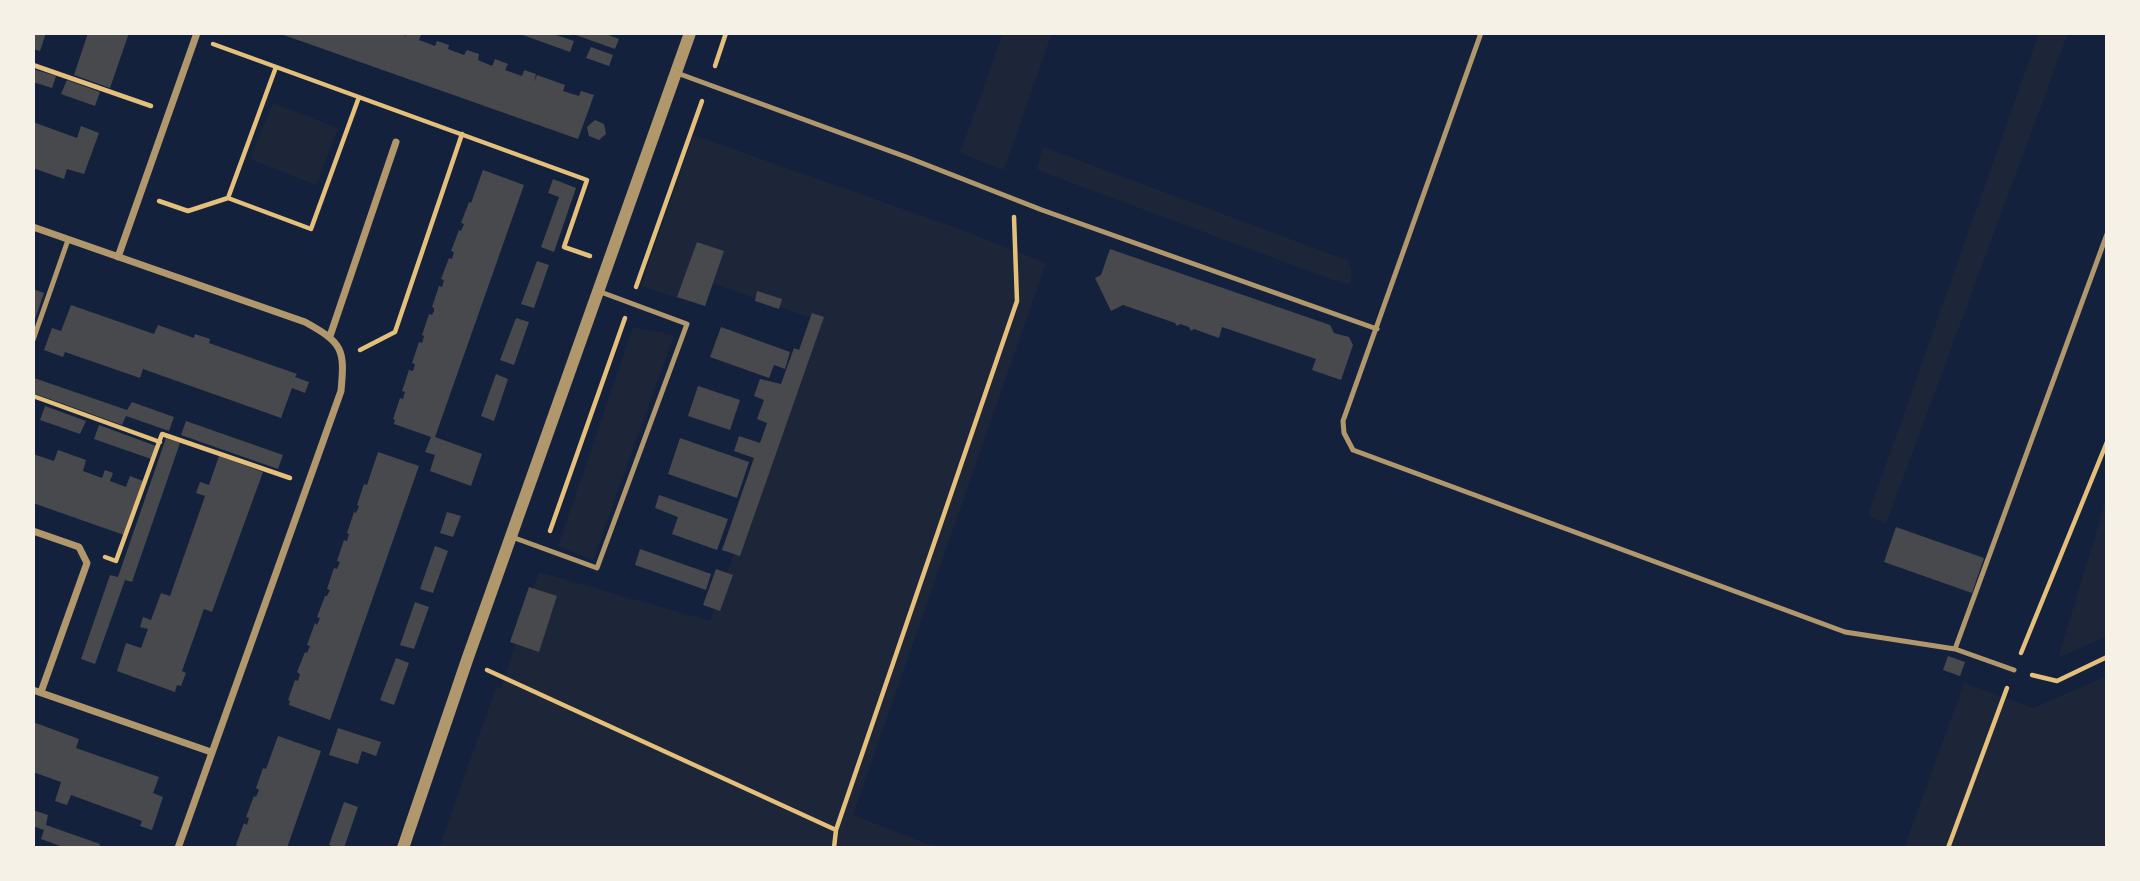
<!DOCTYPE html>
<html>
<head>
<meta charset="utf-8">
<style>
  body { margin:0 }
  #map { position:relative; width:2140px; height:881px; overflow:hidden; background:#14213d; font-family:"Work Sans",sans-serif }
  canvas { display:block }
  .frame { position:absolute; inset:0; border:35px solid #f6f1e7; pointer-events:none }
</style>
</head>
<body>
<div id="map">
<canvas width="2140" height="881"></canvas>
<div class="frame"></div>
</div>
<script>
const ctx = document.querySelector('canvas').getContext('2d');
ctx.lineJoin = 'round';
function fillPath(path, color) { ctx.fillStyle = color; ctx.fill(path, 'evenodd'); }
function trace(path, color, width, dash) { ctx.strokeStyle = color; ctx.lineWidth = width; ctx.lineCap = dash ? 'butt' : 'round'; ctx.setLineDash(dash || []); ctx.stroke(path); }
fillPath(new Path2D(`
  M1003 33H1052L1004 170 960 153Z
  M2039 33H2068L1886 524 1868 515Z
  M273 103 338 128 316 185 250 159Z
  M693 135 951 226 1046 263 853 815 938 848H439L496 687 501 688 539 572 710 621 817 320 689 275 680 299 641 286Z
  M1043 147 1349 261 1352 272 1350 283 1344 284 1037 170Z
  M633 327 674 335 593 560 558 546Z
  M2107 497V636L2058 658Z
  M2107 676V848H1904L1964 683 2033 708Z`), '#1d2539');
fillPath(new Path2D(`
  M33 33H46L40 51 33 49Z
  M88 33H129L110 88 74 75Z
  M278 33H399L406 36 407 33H416L421 35 419 40 435 46 437 41 449 45 448 49 464 55 467 50 479 54 478 60 492 66 495 59 508 64 505 70 522 76 524 70 536 74 534 82 537 75 565 85 563 91 579 96 581 91 594 95 578 139Z
  M517 33H550L574 41 570 52Z
  M603 33 619 39 615 49 573 34Z
  M591 47 613 55 609 66 586 58Z
  M33 69 56 76 52 88 33 82Z
  M67 80 100 92 95 106 61 94Z
  M595 120 604 124 606 134 599 140 589 136 587 127Z
  M33 122 77 138 81 126 99 133 84 174 67 169 64 179 33 168Z
  M483 170 524 185 435 437 482 454 471 486 430 471 435 455 425 452 431 437 394 424 395 420 393 419 400 398 403 399 405 392 402 391 409 370 413 371 415 364 412 363 419 342 422 343 424 336 422 335 429 314 432 315 434 311V308L432 307 439 286 442 287 444 280 441 279 449 258 452 259 454 252 451 251 459 230 461 231 464 224 461 223 469 202 471 203Z
  M553 179 576 188 554 252 541 247 559 197 548 193Z
  M697 242 724 251 705 306 677 297Z
  M1110 249 1330 325 1334 333 1349 337 1353 345 1341 380 1312 370 1316 359 1222 327 1219 338 1194 329 1191 331 1189 327 1180 324 1177 326 1175 323 1123 305 1111 311 1095 278 1101 275Z
  M537 261 549 265 534 308 521 304Z
  M33 289 44 293 34 322H33Z
  M757 291 782 299 779 309 755 301Z
  M71 305 154 334 158 325 194 338 195 334 210 339 209 343 297 374 295 377 309 382 305 393 292 388 281 418 143 369 140 378 65 352 63 357 44 350 52 328 61 331Z
  M812 313 824 317 740 556 722 550 754 458 734 451 739 436 760 443 767 423 757 419 764 400 754 396 760 379 781 384 794 348 799 350Z
  M516 318 529 322 514 365 500 360Z
  M721 327 790 352 785 369 774 365 769 378 710 357Z
  M496 374 508 379 494 421 481 416Z
  M34 378 127 410 132 402 174 417 169 431 126 416 122 425 33 393Z
  M698 386 740 400 730 430 688 416Z
  M45 406 86 421 80 434 40 420Z
  M186 421 283 455 278 469 181 435Z
  M99 425 156 446 151 459 94 439Z
  M166 438 180 443 132 582 125 580 95 664 81 659 110 575 118 577Z
  M680 438 749 462 737 498 668 474Z
  M58 450 86 460 83 471 102 478 105 470 113 473 110 481 126 487 130 476 143 481 124 535 33 503V454L54 461Z
  M378 452 419 466 330 720 289 705 290 701 288 700 295 680 298 681 300 674 297 672 305 652 307 653 310 646 307 645 315 623 317 625 320 618 317 617 325 596H327L330 590 327 589 334 568 337 569 340 562 337 561 344 540 347 541 349 534 347 533 354 512 356 513 359 506 357 505 364 484 367 485Z
  M219 456 263 472 212 612 204 609 182 671 186 673 181 686 177 685 175 692 117 671 126 643 141 648 148 629 140 627 143 617 151 620 161 593 170 596 205 496 196 493 200 482 209 485Z
  M659 495 728 519 717 550 672 534 678 517 655 508Z
  M447 512 461 516 453 537 440 533Z
  M1896 527 1984 558 1972 593 1884 562Z
  M435 546 448 551 433 593 420 589Z
  M640 549 711 574 706 590 635 565Z
  M716 569 733 575 720 611 703 605Z
  M529 587 557 596 539 652 510 642Z
  M415 602 429 607 414 649 400 645Z
  M1948 656 1965 662 1960 676 1943 670Z
  M396 658 409 663 394 705 380 700Z
  M33 722 79 739 76 748 159 777 153 793 163 797 152 830 140 826 142 821 71 795 67 805 55 801 61 782 33 772Z
  M338 728 381 742 376 756 362 751 358 764 329 755Z
  M278 736 321 751 287 848H239L236 845 244 823 247 825 249 818 246 817 254 796 256 797 259 790 256 788 263 768 266 769Z
  M344 802 358 807 344 848H338L329 845Z
  M33 810 48 815 46 825 100 844 99 848H66L41 839 44 830 33 826Z`), '#48494c');
trace(new Path2D(`
  M213 44 587 180 564 247 590 256
  M33 65 151 106
  M715 66 726 33
  M276 67 228 198 311 229 359 97
  M159 201 188 211 228 198
  M636 287 702 101
  M360 350 395 332 462 134
  M33 396 160 442
  M550 531 625 318
  M105 557 116 561 162 434 290 478
  M2021 653 2107 442
  M487 670 836 830
  M2032 675 2057 681 2107 657
  M834 848 836 830 1017 301 1014 217
  M1948 848 2007 688`), '#e5c07b', 4.5);
trace(new Path2D(`
  M1481 33 1343 421 1344 433 1353 450 1845 632 1955 649 2014 670
  M677 73 909 158 1042 210 1377 329
  M33 340 68 240
  M512 537 597 568 687 324 598 291
  M1955 649 2107 234`), '#b1986c', 5);
trace(new Path2D(`
  M33 227 305 322C343 343 345 349 341 391L178 848
  M118 257 197 33
  M330 336 396 142
  M33 531 79 547 87 563 41 692
  M33 690 211 752`), '#b1986c', 7);
trace(new Path2D(`
  M403 848 467 660 690 33`), '#b1986c', 12);
</script>
</body>
</html>
